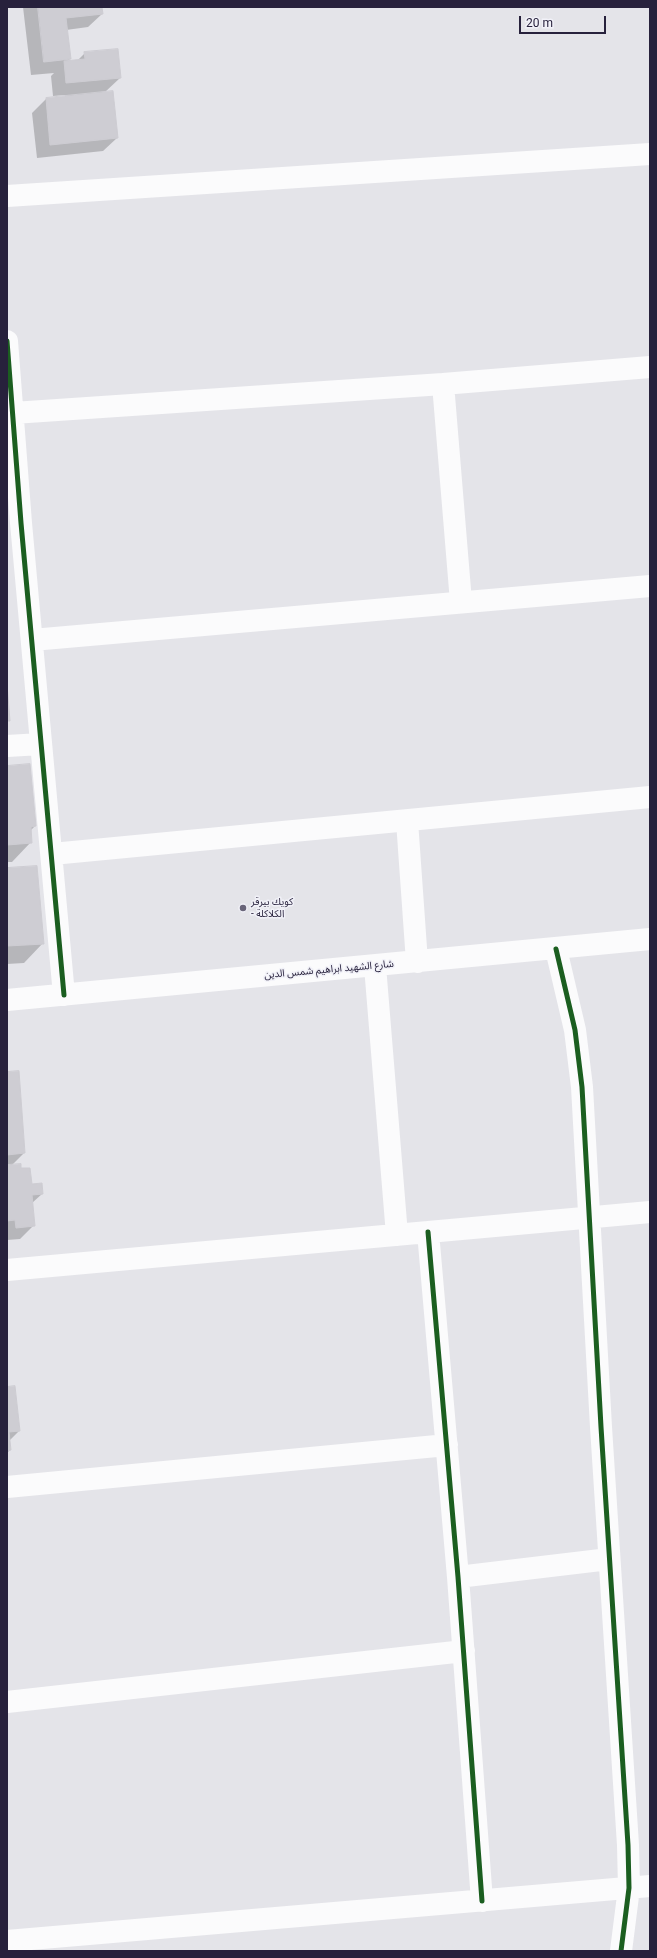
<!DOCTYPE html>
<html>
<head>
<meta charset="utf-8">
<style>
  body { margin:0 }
  #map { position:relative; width:657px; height:1958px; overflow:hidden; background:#e4e4e9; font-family:Roboto,sans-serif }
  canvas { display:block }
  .frame { position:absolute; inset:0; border:8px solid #27213c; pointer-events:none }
  .scale { position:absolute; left:519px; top:16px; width:87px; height:18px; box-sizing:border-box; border:2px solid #27213c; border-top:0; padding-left:5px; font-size:12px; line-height:14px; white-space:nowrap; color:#27213c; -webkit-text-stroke:3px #f1f1f8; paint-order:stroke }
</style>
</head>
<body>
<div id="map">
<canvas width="657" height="1958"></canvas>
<div class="frame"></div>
<div class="scale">20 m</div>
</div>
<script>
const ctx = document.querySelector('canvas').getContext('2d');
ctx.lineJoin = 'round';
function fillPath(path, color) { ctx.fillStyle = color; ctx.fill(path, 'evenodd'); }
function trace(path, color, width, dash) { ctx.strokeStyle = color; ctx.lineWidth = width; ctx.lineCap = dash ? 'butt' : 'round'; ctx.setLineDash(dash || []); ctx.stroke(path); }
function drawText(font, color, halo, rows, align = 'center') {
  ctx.font = font + ' Roboto,"Noto Sans Arabic",sans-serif'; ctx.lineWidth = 3; ctx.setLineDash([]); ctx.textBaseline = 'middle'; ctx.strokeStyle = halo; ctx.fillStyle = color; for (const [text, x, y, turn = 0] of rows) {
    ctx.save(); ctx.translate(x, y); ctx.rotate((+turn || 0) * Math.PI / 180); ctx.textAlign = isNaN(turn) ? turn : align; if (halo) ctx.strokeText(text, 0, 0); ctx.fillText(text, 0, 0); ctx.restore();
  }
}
fillPath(new Path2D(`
  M23 7H101L102 14 88 27 66 30 70 59 67 62 77 61 85 53 120 78 104 93 117 138 103 151 37 158 32 113 46 99 66 97 65 95 53 96 51 76 54 73 31 75Z
  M7 767 35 826 30 831 31 842 12 862H7Z
  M7 869 43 943 24 963 7 964Z
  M7 1073 24 1153 11 1166 20 1169 31 1185 42 1194 32 1203 34 1225 20 1239 7 1240Z
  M7 1388 19 1431 9 1441 10 1450 7 1453Z`), '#0003');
const building = new Path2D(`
  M38 7H102L103 14 66 18 71 59 44 62Z
  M118 49 121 78 66 83 64 61 85 59 84 52Z
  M113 91 118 138 50 145 46 98Z
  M7 684 10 721H7Z
  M30 764 36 826 31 827 32 843 7 845V766Z
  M37 866 44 944 7 946V868Z
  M19 1071 25 1153 7 1155V1072Z
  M21 1164V1168H30L32 1184 42 1183 43 1194 32 1195 35 1226 16 1228 15 1220 7 1221V1165Z
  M15 1386 20 1431 9 1432 11 1450 7 1451V1387Z`);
fillPath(building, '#cecdd3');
trace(building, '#cdccd2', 1);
trace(new Path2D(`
  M7 196 650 154
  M7 341 21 523 64 995
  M443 384 461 602
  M13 413 443 384 650 367
  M32 640 650 586
  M7 746 41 744
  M407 821 417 962
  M52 854 650 797
  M556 949 575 1030 582 1087 601 1427 628 1845 629 1888 621 1951
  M375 966 397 1235
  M7 1000 650 939
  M428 1232 458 1577 482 1901
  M7 1270 650 1212
  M7 1487 447 1445
  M458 1577 609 1559
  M7 1702 464 1651
  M7 1941 650 1886`), '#fbfbfc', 22);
trace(new Path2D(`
  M7 341 21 523 64 995
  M556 949 575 1030 582 1087 601 1427 628 1845 629 1888 621 1951
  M428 1232 458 1577 482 1901`), '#1b5e20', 5);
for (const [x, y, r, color] of [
  [243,908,4,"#696579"]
]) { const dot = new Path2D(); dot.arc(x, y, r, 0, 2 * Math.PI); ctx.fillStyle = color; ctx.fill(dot); trace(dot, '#f1f1f8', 1.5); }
drawText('10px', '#27213c', '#f1f1f8', [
  ["كويك بيرقر",251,902],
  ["- الكلاكلة",251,914]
], 'left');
drawText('10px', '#27213c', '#f1f1f8', [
  ["شارع الشهيد ابراهيم شمس الدين",329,970,-5]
]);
</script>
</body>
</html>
